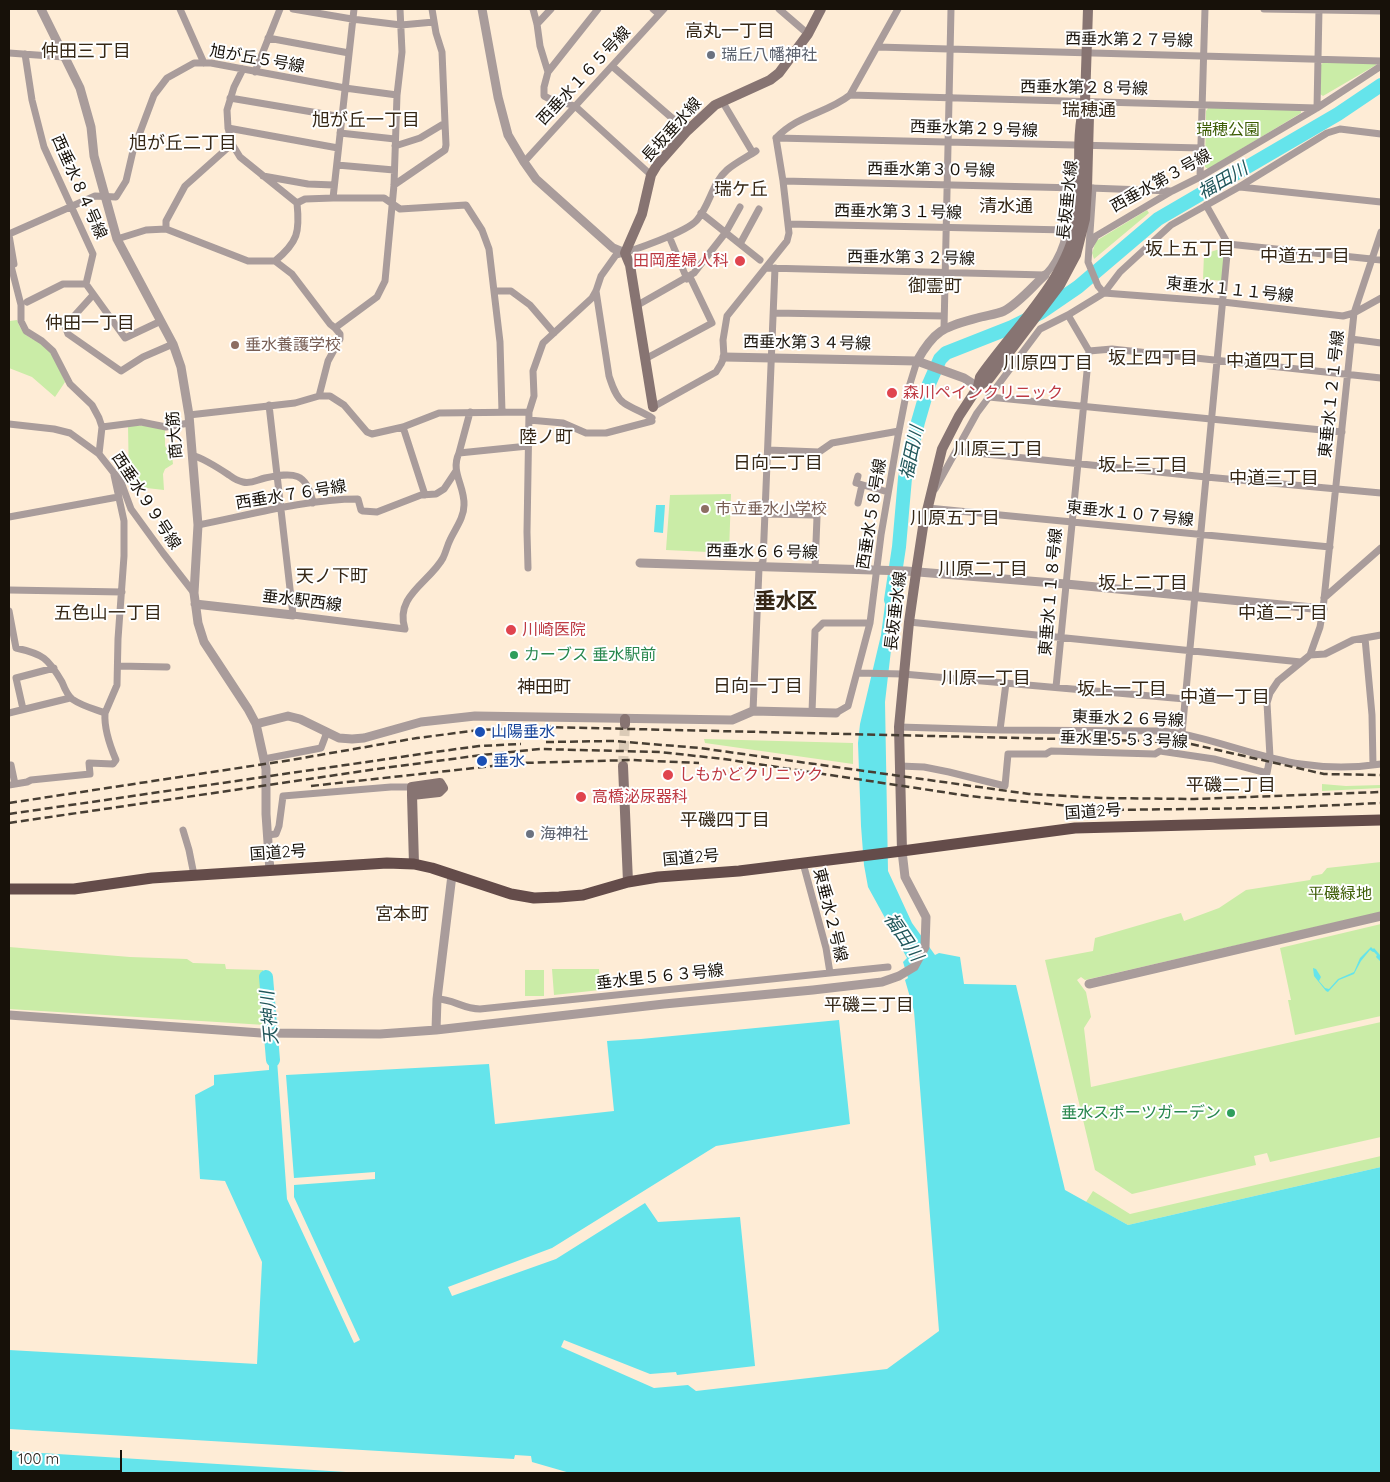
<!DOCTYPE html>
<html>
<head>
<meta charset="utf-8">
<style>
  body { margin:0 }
  #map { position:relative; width:1390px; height:1482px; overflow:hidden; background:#feecd6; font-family:Quicksand,sans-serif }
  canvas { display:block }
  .frame { position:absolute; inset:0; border:10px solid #171109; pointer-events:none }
  .scale { position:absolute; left:10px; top:1450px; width:112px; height:22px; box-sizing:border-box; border:2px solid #171109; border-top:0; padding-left:6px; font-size:15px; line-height:18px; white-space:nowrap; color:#171109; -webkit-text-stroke:4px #fff; paint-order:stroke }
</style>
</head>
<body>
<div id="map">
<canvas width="1390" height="1482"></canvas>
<div class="frame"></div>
<div class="scale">100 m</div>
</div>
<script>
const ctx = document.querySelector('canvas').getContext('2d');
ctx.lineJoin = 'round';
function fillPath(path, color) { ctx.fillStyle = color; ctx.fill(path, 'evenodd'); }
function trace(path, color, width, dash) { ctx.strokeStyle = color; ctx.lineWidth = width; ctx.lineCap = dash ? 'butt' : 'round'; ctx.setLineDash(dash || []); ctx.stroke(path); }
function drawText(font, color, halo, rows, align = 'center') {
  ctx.font = font + ' Quicksand,"Noto Sans JP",sans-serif'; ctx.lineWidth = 4; ctx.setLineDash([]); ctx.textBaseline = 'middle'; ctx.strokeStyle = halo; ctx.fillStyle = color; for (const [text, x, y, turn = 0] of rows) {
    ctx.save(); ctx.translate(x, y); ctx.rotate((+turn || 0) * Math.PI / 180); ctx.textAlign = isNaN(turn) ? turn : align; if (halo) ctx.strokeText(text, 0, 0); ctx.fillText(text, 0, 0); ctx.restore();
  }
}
fillPath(new Path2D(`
  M1324 61 1376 62V65L1323 96 1320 94 1321 65Z
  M1209 107 1301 110V113L1208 169 1205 167 1206 111Z
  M1147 210 1149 213 1094 259 1092 253 1096 241Z
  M1226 247 1223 281 1203 279 1204 254Z
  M17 320C24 342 38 337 49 350 56 359 60 371 65 382L55 397 32 377 9 368V330L10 321Z
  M128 425 148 426 165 430V446L172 456 173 464 165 469 163 474 164 490 129 486Z
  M731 494 729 553 666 550 670 495Z
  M704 739 853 743V764L705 743Z
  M1322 784 1346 786 1381 785V788L1322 791Z
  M1381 862V912L1085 980 1081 977 1077 980 1086 992 1091 1017 1084 1028 1091 1087 1381 1022V1137L1270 1162 1267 1153 1254 1156 1256 1165 1132 1194 1095 1170 1045 960 1093 951 1095 938 1181 913 1184 921 1219 908 1246 890 1310 880 1312 876 1322 874 1327 868Z
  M1381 924V1016L1295 1035 1288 1000H1291L1280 948Z
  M9 947 130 957 187 959 193 963 225 964 226 969 263 970 265 1025 9 1009Z
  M552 969H599L600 990 554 995Z
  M525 970H544V996H525Z
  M1381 1156V1167L1128 1225 1086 1202 1093 1191 1130 1214Z`), '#caeca7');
fillPath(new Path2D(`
  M656 505H665L663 533 654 532Z
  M899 581 885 702 888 871 912 923 935 955 939 953 960 957 964 984 1016 985 1065 1190 1128 1225 1381 1167V1473H9V1350L257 1364 262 1262 225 1181 200 1179 195 1095 214 1085V1075L269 1070V1060H277L287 1199 354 1343 360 1340 294 1197V1185L375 1179V1172L294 1178 286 1075 489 1064 495 1124 614 1111 607 1041 641 1039 839 1020 850 1124 716 1146 552 1248 448 1287 452 1296 556 1259 645 1203 658 1222 740 1217 755 1366 677 1375 676 1372 650 1374 564 1340 561 1347 654 1388 688 1385 696 1391 887 1369 939 1331 914 1011 905 980 908 978 903 962 907 958 868 887 864 865 861 826 858 743 860 724 881 635 888 582Z
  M1371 947 1373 949 1374 948 1380 955 1381 962 1376 957 1377 955 1374 952H1373L1370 950 1361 961 1354 974 1339 980 1328 992 1326 991 1314 976 1313 968 1316 969 1321 977 1319 981 1325 988 1329 989 1338 979 1354 972 1360 958Z`), '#65e4eb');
fillPath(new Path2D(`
  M9 1429 514 1459 515 1455 531 1456 532 1462 570 1473H362L9 1451Z`), '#feecd6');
trace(new Path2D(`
  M891 600 899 547 905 478 918 422 929 384 940 359 946 353 1012 327 1040 313 1078 287 1158 219 1338 114 1381 85
  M266 977 273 1060`), '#65e4eb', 14);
trace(new Path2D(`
  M623 766 625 724`), '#dbcbb7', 10, [10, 5]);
trace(new Path2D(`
  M180 9 204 63
  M293 9 352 19 401 25 434 22
  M432 9 436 33 442 52 445 123
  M533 9 537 24 540 46 548 72 544 87V96L550 99 575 106 651 175
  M653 9 659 14
  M779 9 808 34
  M1264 9 1381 11
  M537 24 551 9
  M268 38 349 53
  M877 47 1381 61
  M9 53 64 57
  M25 54 32 100 44 147 93 254 86 284 125 338 161 321
  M612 66 687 131
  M243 69 234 87 227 110 228 128 232 144 240 157 297 203
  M255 72 280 9
  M548 72 598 9
  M850 95 1317 108 1319 9
  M230 98 342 117
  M722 101 753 153
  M228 128 338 148
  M340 133 395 139
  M776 138 1202 148
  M776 138C799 114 826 114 850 95L898 9
  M524 162 664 9
  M337 165 394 170
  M263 176 308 184 334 185
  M1200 177 1205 9
  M783 181 1078 188
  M394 185 445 150 446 145 445 123 420 138 395 146
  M1240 187 1381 202
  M1090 188 1171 191
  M1093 188 1088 262 1098 286 1104 293 1223 302 1343 316 1354 313 1381 298
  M333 198 354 9
  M297 203 305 199 333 198H384L400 209 466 205 482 230 489 249 500 342 502 412
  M1206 205 1228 244 1381 260
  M701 213 760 260
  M788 224 1067 230
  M166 229V221L185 186 232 144
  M9 234 95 196 116 197 126 181 133 151 154 95 167 78 194 63H211L345 88 397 95
  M9 235 14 264
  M669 236 687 279
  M117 239 146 230 166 229 248 261H275C298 242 300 232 297 203
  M740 244 759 209
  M1090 246 1096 236 1172 191 1200 177 1317 108 1381 66
  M9 258 21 305V321L26 331 42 341 53 351 70 384 92 405 99 418 102 427 99 454
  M275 261 292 274 330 324 335 328 377 297 385 281 394 185 397 95 402 52 400 9
  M766 268 1045 275C1063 256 1067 233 1070 208L1078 203
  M494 291H511L530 305 554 333
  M596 291 609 376C612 385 616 398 624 403 633 409 643 412 652 418
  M93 295 65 326 68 334 121 371 143 357 173 344
  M27 302 63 284H86
  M636 306 694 273 726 232 740 207
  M774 313 944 316
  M1068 315 1089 351 1112 349 1381 378
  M944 329 951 9
  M1351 339 1381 343
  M645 359 712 323 690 277
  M319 396 328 361 340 339V334L335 328
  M989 397 1342 432
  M269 405 293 615 405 629C394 596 430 582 443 558 446 552 447 546 450 540 455 529 464 518 464 505 465 486 450 472 459 453L528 446
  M653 407 716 372 721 364 724 357 723 340 727 316 787 241 789 233 783 181 776 138
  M189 415 295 403 319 396H330L344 405 367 432 372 434 403 427 439 413 529 412
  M529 420 563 423 586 433H606L652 421
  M9 424 54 429 70 433 99 454 121 482 131 509 163 553 194 593
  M102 427 141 422 166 427 189 423
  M403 427 425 495
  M768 450 819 452 832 443 899 431
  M957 451 1206 477 1381 493
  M459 453 470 412
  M192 455C205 459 217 467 229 475 233 478 238 481 243 482 251 484 257 480 265 478 294 472 307 472 313 503
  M858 476 856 483 888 492
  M935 489 977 413 1040 329 1068 315 1104 293 1120 272 1171 225 1239 187 1327 133 1340 129 1381 134
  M858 503 862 485
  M928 508 1330 547
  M765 514 814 515 817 517 815 568
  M9 517 118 497
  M198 525C249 515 306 499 358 499L361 510 363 511 377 512 421 495 436 494 444 489 456 471
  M528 568 527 532 529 412 534 396 533 371 543 343 592 298 596 291 601 276 616 255C632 251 687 232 697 220 710 205 712 183 727 170 735 163 747 157 756 151
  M9 590 122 592
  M1324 598 1381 548
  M9 611 16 648C43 654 48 658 62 682 64 687 67 695 72 699 82 706 94 709 105 713 104 728 110 746 116 760L113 764 89 763 90 774 31 780 27 782 9 785
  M909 622 1301 662
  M1365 638 1372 715 1373 765
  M1310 655 1325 654 1353 640 1381 635
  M118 666 167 667
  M857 673 903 674 1185 699
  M1056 687 1089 351
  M23 709 16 678 54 668
  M753 711 759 568 763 561 775 268
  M812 712 815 631 823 623H870
  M9 713 70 698
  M105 713 117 685 118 639 124 556V521L114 475
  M836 713 848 706 870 623 881 535 898 436 905 400 917 361
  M899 727 1000 730 1162 731C1209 736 1254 757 1301 764 1327 768 1355 768 1381 764
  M1000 730 1006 683
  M1182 733 1228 244
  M264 759 321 748 327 732
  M11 765 15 784
  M900 766 924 767 949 772 1005 786 1008 754H1046L1051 751 1155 754 1160 751 1214 759 1267 773 1270 757 1267 703 1270 693 1278 681 1310 655 1320 627 1323 609 1354 313 1381 232
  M183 830 189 850 194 875
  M267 835 276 834 279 826 283 796 391 787H412
  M803 863 826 948 830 973
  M437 999C453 999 463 1009 480 1009L888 967`), '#a99c9b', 7);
trace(new Path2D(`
  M41 9 80 88 91 127 94 156 117 239 173 344 181 367 189 415 198 525 194 593 198 623 204 642 248 709 256 724 266 769V814L270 871
  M482 9 498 97 508 135 524 162 536 179 613 248 625 253
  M724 357 917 361 964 378 978 387
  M917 361C936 327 946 327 981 317 989 315 997 314 1004 311 1019 303 1032 287 1045 275
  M640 563 906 571 1066 584 1323 609
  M195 604 293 615
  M256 724 288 716 300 719 339 738 352 739 364 738 421 722 475 716 732 720 753 711 836 713
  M1089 984 1381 916
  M9 1015 261 1033 380 1034 436 1030 664 1004 813 990 882 982 899 976 914 967 925 947 926 917 905 877 902 851
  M436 1030 437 999 452 875`), '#a99c9b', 9);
trace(new Path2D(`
  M978 387 989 379 1060 285 1076 255 1085 219 1087 188 1089 116 1085 103
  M653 407 630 265 625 253 642 214 651 175 657 165 687 131 715 105 770 80 779 73 808 34 821 9
  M625 724V719
  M623 766 628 882
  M412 795V787L440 783 443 788 439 792 412 795 414 864
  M902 851 899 727 909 622 916 573 923 527 942 449 959 416 978 387 980 377C1014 328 1068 280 1077 220 1083 181 1074 140 1085 102L1088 9`), '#877472', 10);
trace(new Path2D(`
  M9 889H74L152 878 387 863 414 864 432 868 511 894 534 898 559 897 583 895 628 882 658 877 739 871 902 851 1075 828 1381 820`), '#644c4a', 11);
trace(new Path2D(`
  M546 742 614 741 700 748 1029 794 1103 798 1194 799 1381 792
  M311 786 520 763 632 760 699 763
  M9 803 291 760 417 738 480 730 546 727 1147 741 1191 744 1324 774 1381 775
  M9 814 435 752 479 746 521 744
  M9 823 384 768 482 755 540 749 660 752 724 759 969 796 1108 810 1274 808 1381 803`), '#473e33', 2.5, [8, 4]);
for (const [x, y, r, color] of [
  [711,55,5,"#6b7280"],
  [740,261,6,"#e0444e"],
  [235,345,5,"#8d6e63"],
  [892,393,6,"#e0444e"],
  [705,509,5,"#8d6e63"],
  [511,630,6,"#e0444e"],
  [514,655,5,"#2e9e5b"],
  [480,732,6,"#1a4fb4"],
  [482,761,6,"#1a4fb4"],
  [668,775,6,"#e0444e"],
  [581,797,6,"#e0444e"],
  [530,834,5,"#6b7280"],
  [1231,1113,5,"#2e9e5b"]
]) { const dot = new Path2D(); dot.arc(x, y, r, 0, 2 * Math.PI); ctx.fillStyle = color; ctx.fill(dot); trace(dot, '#fff', 2); }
drawText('16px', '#171109', '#fff', [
  ["西垂水第２７号線",1129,40,1],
  ["旭が丘５号線",257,59,10],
  ["西垂水１６５号線",584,76,-47],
  ["西垂水第２８号線",1084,88,1],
  ["西垂水第２９号線",974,129,2],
  ["長坂垂水線",672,130,-48],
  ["西垂水第３０号線",931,170,1],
  ["西垂水第３号線",1161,181,-29],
  ["西垂水８４号線",79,187,66],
  ["長坂垂水線",1068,200,-84],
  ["西垂水第３１号線",898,212,1],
  ["西垂水第３２号線",911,258,1],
  ["東垂水１１１号線",1230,290,6],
  ["西垂水第３４号線",807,343,1],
  ["東垂水１２１号線",1332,394,-84],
  ["商大筋",175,435,-95],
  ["西垂水７６号線",291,495,-9],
  ["西垂水９９号線",146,501,57],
  ["西垂水５８号線",872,514,-81],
  ["東垂水１０７号線",1130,514,6],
  ["西垂水６６号線",762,552,1],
  ["東垂水１１８号線",1051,592,-85],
  ["垂水駅西線",302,601,7],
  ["長坂垂水線",896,611,-83],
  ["東垂水２６号線",1128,719,2],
  ["垂水里５５３号線",1124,740,2],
  ["国道2号",1093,812,-4],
  ["国道2号",278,853,-4],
  ["国道2号",691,858,-5],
  ["東垂水２号線",830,915,76],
  ["垂水里５６３号線",660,977,-6]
]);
drawText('16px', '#5b616d', '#fff', [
  ["瑞丘八幡神社",721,55],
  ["海神社",540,834]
], 'left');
drawText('16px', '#3d5d05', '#fff', [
  ["瑞穂公園",1228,130],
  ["平磯緑地",1340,894]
]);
drawText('16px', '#be3a42', '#fff', [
  ["田岡産婦人科",729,261,"right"],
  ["森川ペインクリニック",903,393],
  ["川崎医院",522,630],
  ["しもかどクリニック",679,775],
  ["高橋泌尿器科",592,797]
], 'left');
drawText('16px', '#785e54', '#fff', [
  ["垂水養護学校",245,345],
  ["市立垂水小学校",715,509]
], 'left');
drawText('16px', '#27864d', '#fff', [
  ["カーブス 垂水駅前",524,655],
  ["垂水スポーツガーデン",1221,1113,"right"]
], 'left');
drawText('16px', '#164399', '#fff', [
  ["山陽垂水",491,732],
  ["垂水",493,761]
], 'left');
drawText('18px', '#362817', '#fff', [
  ["高丸一丁目",730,32],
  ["仲田三丁目",86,52],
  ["瑞穂通",1089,111],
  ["旭が丘一丁目",366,121],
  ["旭が丘二丁目",183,144],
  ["瑞ケ丘",741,190],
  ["清水通",1006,207],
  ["坂上五丁目",1190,250],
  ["中道五丁目",1305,257],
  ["御霊町",935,287],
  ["仲田一丁目",90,324],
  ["坂上四丁目",1153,359],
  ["中道四丁目",1271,362],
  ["川原四丁目",1048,364],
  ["陸ノ町",546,438],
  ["川原三丁目",998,450],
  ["日向二丁目",778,464],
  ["坂上三丁目",1143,466],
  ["中道三丁目",1274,479],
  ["川原五丁目",955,519],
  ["川原二丁目",983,570],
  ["天ノ下町",332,577],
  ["坂上二丁目",1143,584],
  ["五色山一丁目",108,614],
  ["中道二丁目",1283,614],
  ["川原一丁目",986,679],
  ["日向一丁目",758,687],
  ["神田町",544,688],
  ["坂上一丁目",1122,690],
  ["中道一丁目",1225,698],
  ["平磯二丁目",1231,786],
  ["平磯四丁目",725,821],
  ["宮本町",402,915],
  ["平磯三丁目",869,1006]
]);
drawText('italic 18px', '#20565a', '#fff', [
  ["福田川",1223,181,-30],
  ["福田川",912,453,-78],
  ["福田川",903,937,56],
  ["天神川",270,1018,-95]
]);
drawText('bold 21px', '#362817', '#fff', [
  ["垂水区",786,602]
]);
</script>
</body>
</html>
